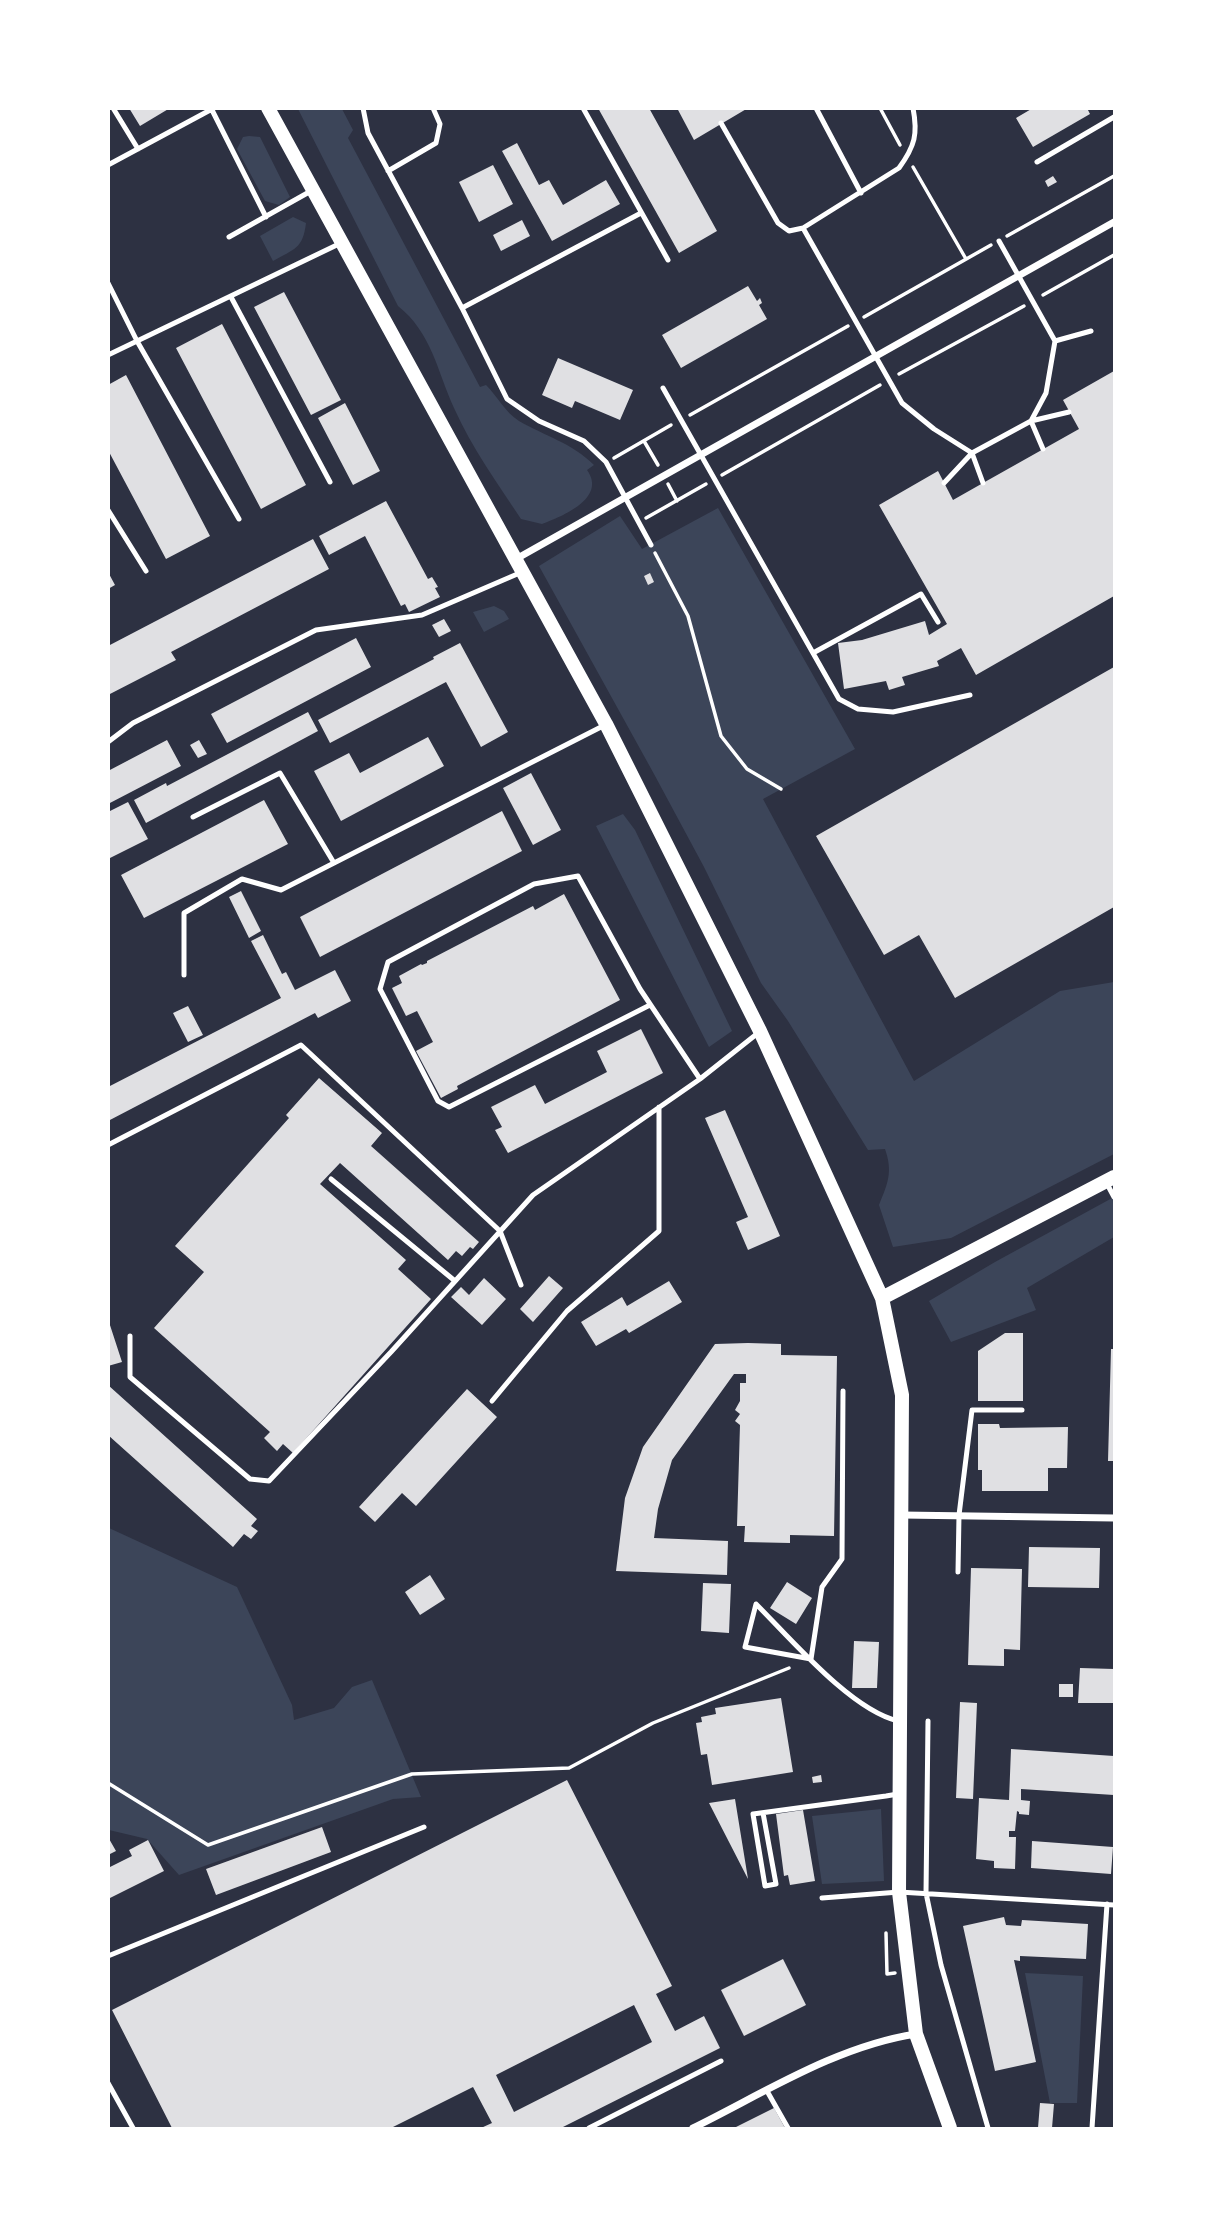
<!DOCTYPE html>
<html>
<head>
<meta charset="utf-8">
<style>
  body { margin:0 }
  #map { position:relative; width:1223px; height:2237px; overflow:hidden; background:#2d3142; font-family:"DejaVu Sans",sans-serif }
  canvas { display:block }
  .frame { position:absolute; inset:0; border:110px solid #fff; pointer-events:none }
</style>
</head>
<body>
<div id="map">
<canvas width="1223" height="2237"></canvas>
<div class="frame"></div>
</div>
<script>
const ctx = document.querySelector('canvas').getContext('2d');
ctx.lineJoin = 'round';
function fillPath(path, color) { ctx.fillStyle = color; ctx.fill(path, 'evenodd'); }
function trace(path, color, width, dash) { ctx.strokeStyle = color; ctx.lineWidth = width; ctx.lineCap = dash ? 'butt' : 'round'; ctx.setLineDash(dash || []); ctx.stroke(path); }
fillPath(new Path2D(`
  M298 109H342L353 130 348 138 480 387 486 385C497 396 505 412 519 421 545 436 572 443 594 465L587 470C607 498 563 516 542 524L521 519C497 483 472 448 454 408 437 371 432 333 398 306Z
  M249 136 260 137 290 197 279 205 265 201 237 149 243 137Z
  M293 217 306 223C303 249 294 249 273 261L260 236Z
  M718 508 855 749 763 799 914 1081 1060 991 1114 982V1154L951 1238 893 1247 879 1205C888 1183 893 1172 885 1149L868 1150 788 1021 761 983 704 867 654 774 539 566 620 516 642 549Z
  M494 606 504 611 509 619 484 632 473 612Z
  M623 814 635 830 732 1031 709 1047 596 826Z
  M1114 1197V1237L1027 1288 1036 1310 951 1342 929 1301 995 1262Z
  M109 1528 237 1587 292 1705 294 1720 334 1708 352 1687 372 1680 421 1797 393 1799 179 1875 147 1839 109 1830Z
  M881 1809 884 1881 822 1884 812 1816Z
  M1025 1973 1083 1976 1077 2103H1050Z`), '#3c4559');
fillPath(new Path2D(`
  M129 108H170L140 126Z
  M598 108H649L717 231 679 253Z
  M677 108H748L694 140Z
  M1033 108H1087L1090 114 1033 147 1016 118Z
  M517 143 539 185 549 180 563 205 606 180 620 204 552 241 502 151Z
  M493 165 513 204 479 222 459 182Z
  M1053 176 1057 182 1048 187 1045 181Z
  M522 220 530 236 501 251 493 235Z
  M748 286 757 301 760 298 762 303 759 305 767 319 681 368 662 335Z
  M284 292 341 400 311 415 254 307Z
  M222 324 306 485 261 509 176 348Z
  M558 358 633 390 620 420 575 401 572 408 542 395Z
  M1114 371V596L976 675 961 648 937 661 939 666 902 677 905 685 889 690 886 681 844 689 838 643 862 640 925 621 929 635 947 624 879 505 938 471 953 500 983 483 1079 429 1063 400Z
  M126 375 210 536 166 559 108 450V385Z
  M345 403 380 471 353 485 318 418Z
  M386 501 428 579 432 577 438 587 435 588 440 597 409 612 405 604 401 606 365 536 329 555 319 536Z
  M313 539 329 569 171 652 176 660 108 695V646Z
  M108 572 115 585 108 589Z
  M650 573 654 582 648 585 644 576Z
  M444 619 451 631 439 637 432 625Z
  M356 638 371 667 227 743 211 714Z
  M460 643 508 732 481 747 446 682 330 743 318 720 434 659 433 657Z
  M1114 667V907L955 998 919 935 884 955 816 836Z
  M308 712 318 731 146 823 134 800 166 783 167 786Z
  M428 737 444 766 341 821 314 771 349 753 360 773Z
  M167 740 181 766 108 804V771Z
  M199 740 207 754 198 758 190 745Z
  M531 773 561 830 533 845 503 788Z
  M264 800 288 844 144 918 121 875Z
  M128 802 148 839 108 859V812Z
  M502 811 522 851 320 957 300 917Z
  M241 891 261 931 249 938 229 897Z
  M564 894 620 1000 457 1086 458 1089 441 1098 416 1051 433 1042 417 1011 406 1016 392 988 402 983 399 976 421 964 422 965 427 963V961L533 906 535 910Z
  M263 935 282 974 286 972 295 990 335 970 351 1001 318 1018 315 1013 108 1121V1087L281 998 251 941Z
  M188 1006 203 1035 188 1042 173 1013Z
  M641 1029 663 1073 508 1153 495 1130 502 1127 491 1107 535 1085 545 1104 607 1072 597 1051Z
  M319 1078 382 1133 371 1146 479 1242 473 1249 470 1247 462 1256 456 1251 448 1260 340 1163 320 1184 406 1260 398 1269 431 1299 293 1453 283 1444 277 1451 264 1438 270 1432 154 1328 204 1272 175 1246 289 1118 286 1115Z
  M725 1110 780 1236 748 1250 736 1222 748 1217 705 1118Z
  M549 1276 563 1288 533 1322 520 1309Z
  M484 1278 506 1299 482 1325 451 1297 461 1287 469 1295Z
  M669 1281 682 1302 629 1333 626 1329 596 1346 581 1322 622 1297 627 1306Z
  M108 1319 122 1362 108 1366Z
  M1005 1333H1023V1401H978V1351Z
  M748 1343 781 1344V1355L837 1356 834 1536 790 1535V1543L744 1542 745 1526H737L740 1425 735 1421 740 1414 735 1410 740 1401V1383H746V1374H734L672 1460 658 1509 654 1538 728 1541 727 1575 616 1571 625 1498 643 1447 715 1344Z
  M1111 1349H1114V1461H1108Z
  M108 1385 257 1519 251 1526 258 1531 251 1539 244 1534 233 1547 108 1435Z
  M467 1389 497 1417 416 1506 402 1493 375 1522 359 1507Z
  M978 1424H999L1000 1428 1068 1427 1067 1468H1048V1491H982V1470H978Z
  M1029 1547 1100 1548 1099 1588 1028 1587Z
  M971 1568 1022 1569 1020 1650 1004 1649V1666L968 1665Z
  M430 1575 445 1599 420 1615 405 1592Z
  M787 1582 812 1598 796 1624 770 1608Z
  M703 1583 731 1584 729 1633 701 1631Z
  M854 1641 879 1642 877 1688H852Z
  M1080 1668 1114 1669V1703H1078Z
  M1059 1684H1073V1697H1059Z
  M781 1698 793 1772 712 1785 707 1754 701 1755 696 1723 702 1722 701 1717 716 1714 715 1708Z
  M960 1702 977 1703 973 1799 956 1798Z
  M1011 1749 1114 1756V1795L1021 1789V1800L1030 1801 1029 1815 1019 1814V1812L1017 1811 1015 1831H1009V1837H1016L1015 1869 994 1868V1861L976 1859 979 1798 1009 1800Z
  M821 1775 822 1782 813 1783 812 1777Z
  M567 1780 672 1986 656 1994 675 2031 704 2016 720 2048 561 2128H481L492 2123 473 2087 391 2128H172L112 2010ZM634 2005 652 2042 514 2112 496 2075Z
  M735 1799 748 1879 709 1803Z
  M803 1810 815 1881 790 1885 788 1875 784 1876 776 1814Z
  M322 1827 331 1852 216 1895 206 1869Z
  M108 1837 116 1851 108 1855Z
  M148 1840 164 1871 108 1899V1868L132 1856 129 1850Z
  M1032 1841 1113 1847 1111 1874 1031 1868Z
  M1004 1917 1006 1925 1021 1926 1022 1920 1088 1924 1086 1959 1020 1956V1961L1014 1960 1036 2062 995 2071 963 1926Z
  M783 1959 806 2005 744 2036 721 1990Z
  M1040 2103 1054 2104 1052 2128H1038Z
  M774 2108 785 2128H734Z`), '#e0e0e3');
trace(new Path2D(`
  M880 108 900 145
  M913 167 966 259
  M1007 236 1114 176
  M1043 295 1114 255
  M864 317 991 245
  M899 374 1024 306
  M690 415 848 326
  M644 441 658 465
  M614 458 671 425
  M722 475 880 385
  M668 484 677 501
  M646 518 706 484
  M655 553 688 616 721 736 747 769 781 789
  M108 1783 208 1845 412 1774 569 1768 653 1723 789 1668
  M886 1933 887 1974 895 1973`), '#fff', 3.5);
trace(new Path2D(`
  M113 108 138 149
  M363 108 368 133 462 308 507 399 539 421 584 441 606 462 651 545
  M583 108 668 260
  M816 108 861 193
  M212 110 266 217
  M721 123 778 223 789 231 803 228 902 403 934 429 972 453 1031 421 1046 393 1055 341 999 241
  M1037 162 1114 117
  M108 165 214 108
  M388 171 436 143 440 124 433 108
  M803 228 899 168C915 146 918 134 913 108
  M229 237 311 191
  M108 283 137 341 239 519
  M231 297 330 482
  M462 308 641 213
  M1055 341 1091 331
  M108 355 341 243
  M663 388 839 699 858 709 893 712 970 695
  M1043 449 1031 421 1069 412
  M944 483 972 453 983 483
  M108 510 146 571
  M813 653 921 594 938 622
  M108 742 133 723 316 630 422 615 522 572
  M193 817 280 773 334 863
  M184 975V913L242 879 281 890 603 726
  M650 1005 449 1107 438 1101 380 989 388 962 534 884 578 876 640 989 700 1079
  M108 1145 301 1045 500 1231 521 1285
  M331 1179 455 1281
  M1106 1182 1114 1197
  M130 1336V1377L250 1479 269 1481 391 1352 533 1195 700 1079 758 1033
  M492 1401 567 1311 659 1231V1107
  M958 1572 959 1515 972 1410H1022
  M811 1659 745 1647 756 1604C791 1639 851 1710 898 1721
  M811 1659 822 1587 842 1559 843 1391
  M928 1721 926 1893 941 1965 988 2128
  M763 1813 776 1884 765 1886 753 1814C797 1808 841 1802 886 1796L898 1794
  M822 1898 899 1892 1114 1905
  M108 1956 424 1827
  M108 2083 133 2128
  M767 2091 788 2128
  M589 2128 721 2061
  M1092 2128 1107 1904`), '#fff', 5);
trace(new Path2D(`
  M516 559 1114 222
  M902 1515 1114 1518
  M693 2128C764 2093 837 2046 916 2034`), '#fff', 7);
trace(new Path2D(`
  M268 108 606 724 760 1031 882 1298 902 1395 899 1892 916 2034 950 2128
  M882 1298 1114 1177`), '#fff', 14);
</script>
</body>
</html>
